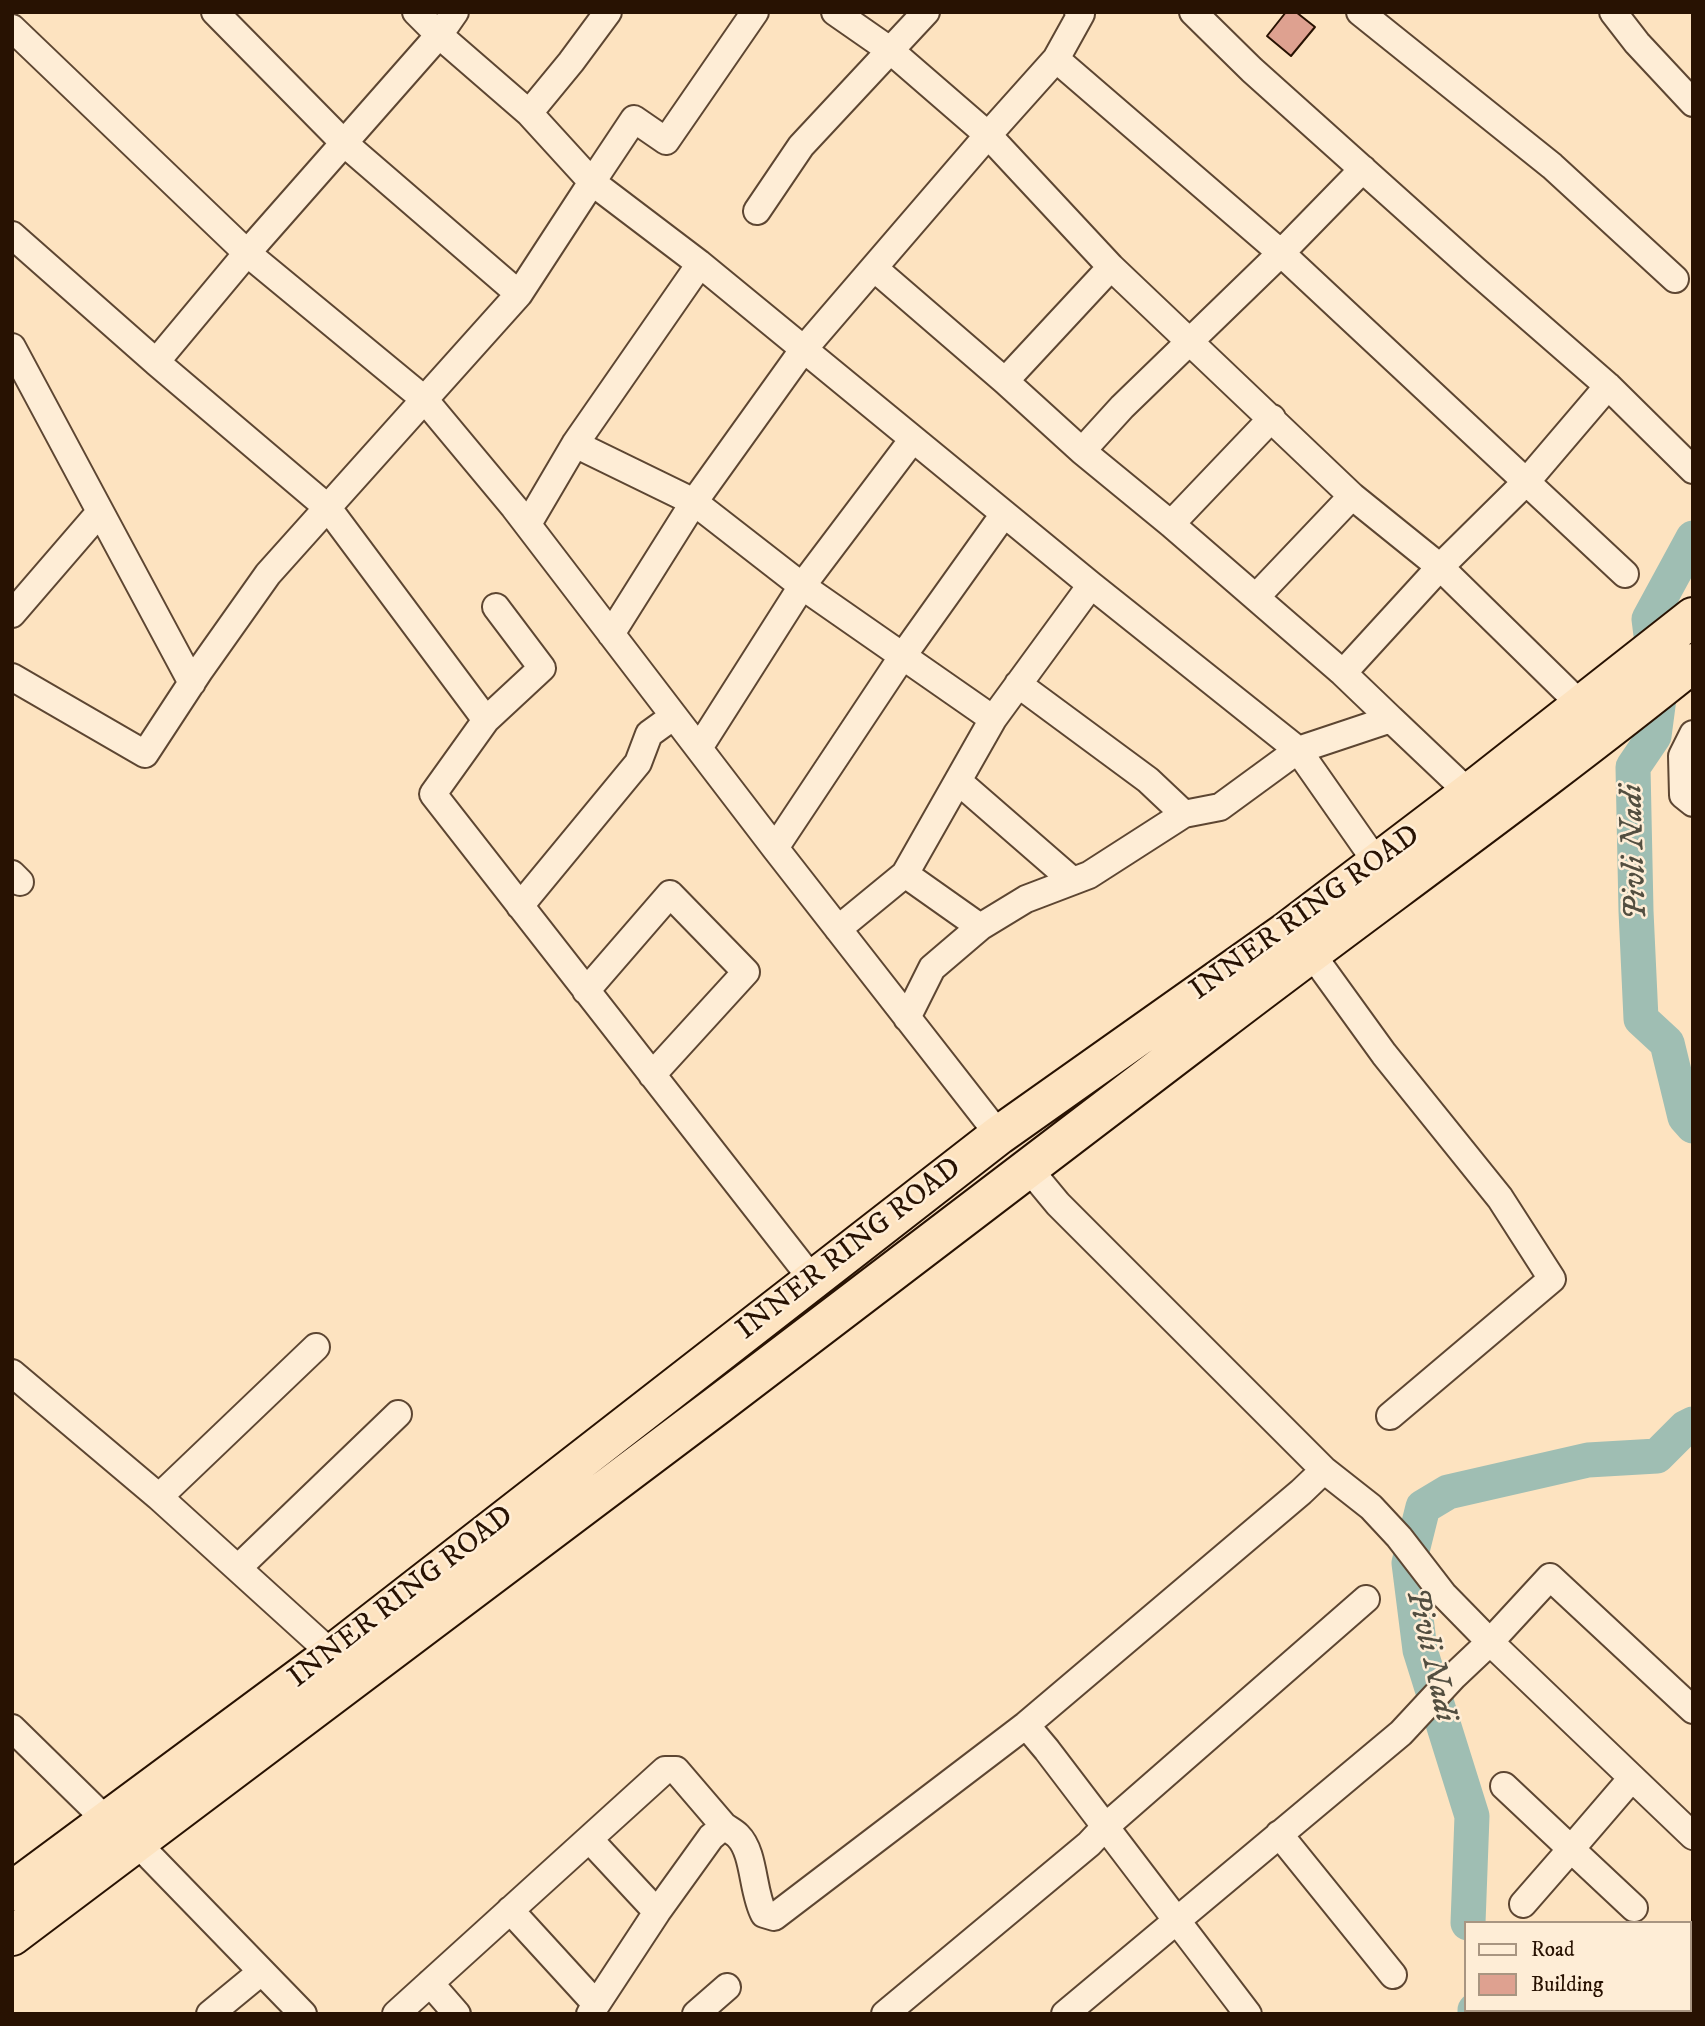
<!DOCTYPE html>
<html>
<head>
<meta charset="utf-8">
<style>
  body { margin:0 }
  #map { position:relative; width:1705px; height:2026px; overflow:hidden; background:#fde3c0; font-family:"IM FELL DW Pica",serif }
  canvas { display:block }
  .frame { position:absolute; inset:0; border:14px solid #281202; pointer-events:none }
  .legend { position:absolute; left:1464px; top:1921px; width:228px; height:91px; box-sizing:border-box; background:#feedd6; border:2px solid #a89581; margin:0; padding:9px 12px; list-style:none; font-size:21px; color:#281202 }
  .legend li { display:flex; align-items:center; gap:14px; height:35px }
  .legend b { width:35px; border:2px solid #a89581 }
</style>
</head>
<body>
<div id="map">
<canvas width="1705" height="2026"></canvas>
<div class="frame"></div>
<ul class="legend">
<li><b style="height:9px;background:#feedd6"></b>Road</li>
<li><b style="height:19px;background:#dea190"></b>Building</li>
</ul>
</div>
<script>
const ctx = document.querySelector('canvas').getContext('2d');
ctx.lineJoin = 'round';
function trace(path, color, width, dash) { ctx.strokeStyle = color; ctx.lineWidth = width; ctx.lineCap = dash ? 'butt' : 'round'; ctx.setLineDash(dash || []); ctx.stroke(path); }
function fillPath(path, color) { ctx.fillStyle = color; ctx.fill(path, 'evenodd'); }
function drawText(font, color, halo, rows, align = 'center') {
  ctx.font = font + ' "IM FELL DW Pica",serif'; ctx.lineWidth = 5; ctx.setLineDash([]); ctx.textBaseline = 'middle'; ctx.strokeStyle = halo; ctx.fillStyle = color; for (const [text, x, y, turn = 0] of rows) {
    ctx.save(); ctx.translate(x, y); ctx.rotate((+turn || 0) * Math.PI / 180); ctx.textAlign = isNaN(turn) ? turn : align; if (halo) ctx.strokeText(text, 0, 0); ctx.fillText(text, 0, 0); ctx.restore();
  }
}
trace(new Path2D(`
  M1689 1968 1693 1966
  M1632 2014 1641 2010`), '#6f796c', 6);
trace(new Path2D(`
  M1693 538 1649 619 1659 698 1654 736 1633 767 1636 911 1641 1019 1667 1043 1685 1117 1693 1126
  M1468 1923 1472 1816 1420 1650 1409 1563 1423 1507 1448 1492 1588 1460 1657 1456 1685 1428 1693 1424
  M1475 2010V2014`), '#9fbeb3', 35);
const building = new Path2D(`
  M1286 12H1296L1315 27 1291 56 1267 36Z`);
fillPath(building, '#dea190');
trace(building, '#281202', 2);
const minor = new Path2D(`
  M215 12 344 143 519 294
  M416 12 439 35 455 12
  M755 12 666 141 634 119 592 182 700 264 1091 585 1298 750 1377 863
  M1078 12 1081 14 1056 59 1281 253 1625 574
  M1193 12 1252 70 1475 270 1608 386
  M1360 12 1552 166 1675 279
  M1613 12 1637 43 1693 103
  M12 28 247 253 424 399 514 507 775 848 999 1135
  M1056 59 988 135 1111 267 1352 496 1440 567 1581 705
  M529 113 571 62 608 12
  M757 211 801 146 926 12
  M12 235 156 362
  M874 268 1005 381 1082 451 1171 524 1343 673 1440 567 1527 481 1608 386 1693 470
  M12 347 192 683
  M1005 381 1111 267
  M575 444 694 502 802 586 993 719
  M1082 451 1122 407 1281 253 1363 169
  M528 524 575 444 700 264
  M1171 524 1272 418
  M1256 597 1352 496
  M12 614 100 512
  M611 634 694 502 803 350 988 135 891 51 835 12
  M1343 673 1391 719
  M12 677 145 754 200 670 268 574 519 294 592 182 529 113 439 35 247 253 156 362 328 508 486 720 433 794 812 1279
  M1018 684 1148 780 1184 814
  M486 720 542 668 496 607
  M1693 734 1682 756 1683 795 1693 803
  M699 748 802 586 913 439
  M958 781 1073 881
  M775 848 902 657 1004 514
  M12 874 20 882
  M905 874 980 927 1026 899 1089 875 1184 814 1220 807 1298 750 1391 719 1469 793
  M520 906 638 763 649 734 674 716
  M838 929 905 874 993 719 1091 585
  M1311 953 1384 1054 1500 1198 1552 1279 1390 1416
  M586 991 670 894 746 972 652 1075
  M907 1018 932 968 980 927
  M316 1347 159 1497 332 1654
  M12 1373 159 1497
  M1324 1470 1371 1507 1399 1537 1443 1594 1490 1642 1693 1836
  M238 1568 398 1414
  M1026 1725 1047 1750 1248 2014
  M12 1728 106 1820 137 1843 303 2014
  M1632 1778 1571 1849 1634 1908
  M1504 1786 1571 1849 1523 1904
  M1279 1834 1393 1975
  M590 1840 657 1912
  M510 1910 596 2004
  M430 1983 457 2014
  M210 2014 261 1972
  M396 2014 665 1770H676L724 1826
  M590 2014 657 1912 711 1837 724 1826C728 1829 734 1832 738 1836 755 1853 752 1892 764 1914L774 1917 1026 1725 1301 1492 1324 1470 1058 1204 1029 1169
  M696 2014 727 1987
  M885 2014 1089 1844 1105 1827 1366 1599
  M1065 2014 1401 1733 1454 1676 1490 1642 1550 1577 1693 1710`);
const highway = new Path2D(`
  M12 1891 332 1654 999 1135 1286 932 1482 783 1693 617
  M12 1936C417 1634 819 1329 1220 1022 1377 902 1539 787 1693 663`);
trace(minor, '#5d4632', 30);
trace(highway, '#281202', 42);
trace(minor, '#feedd6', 26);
trace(highway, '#fde3c0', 38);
drawText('30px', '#281202', '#feedd6', [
  ["INNER RING ROAD",1306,914,-36],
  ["INNER RING ROAD",850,1250,-38],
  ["INNER RING ROAD",402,1598,-38]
]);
drawText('italic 32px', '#524e40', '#feedd6', [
  ["Pivli Nadi",1636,852,-92],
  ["Pivli Nadi",1429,1655,77]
]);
</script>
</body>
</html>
